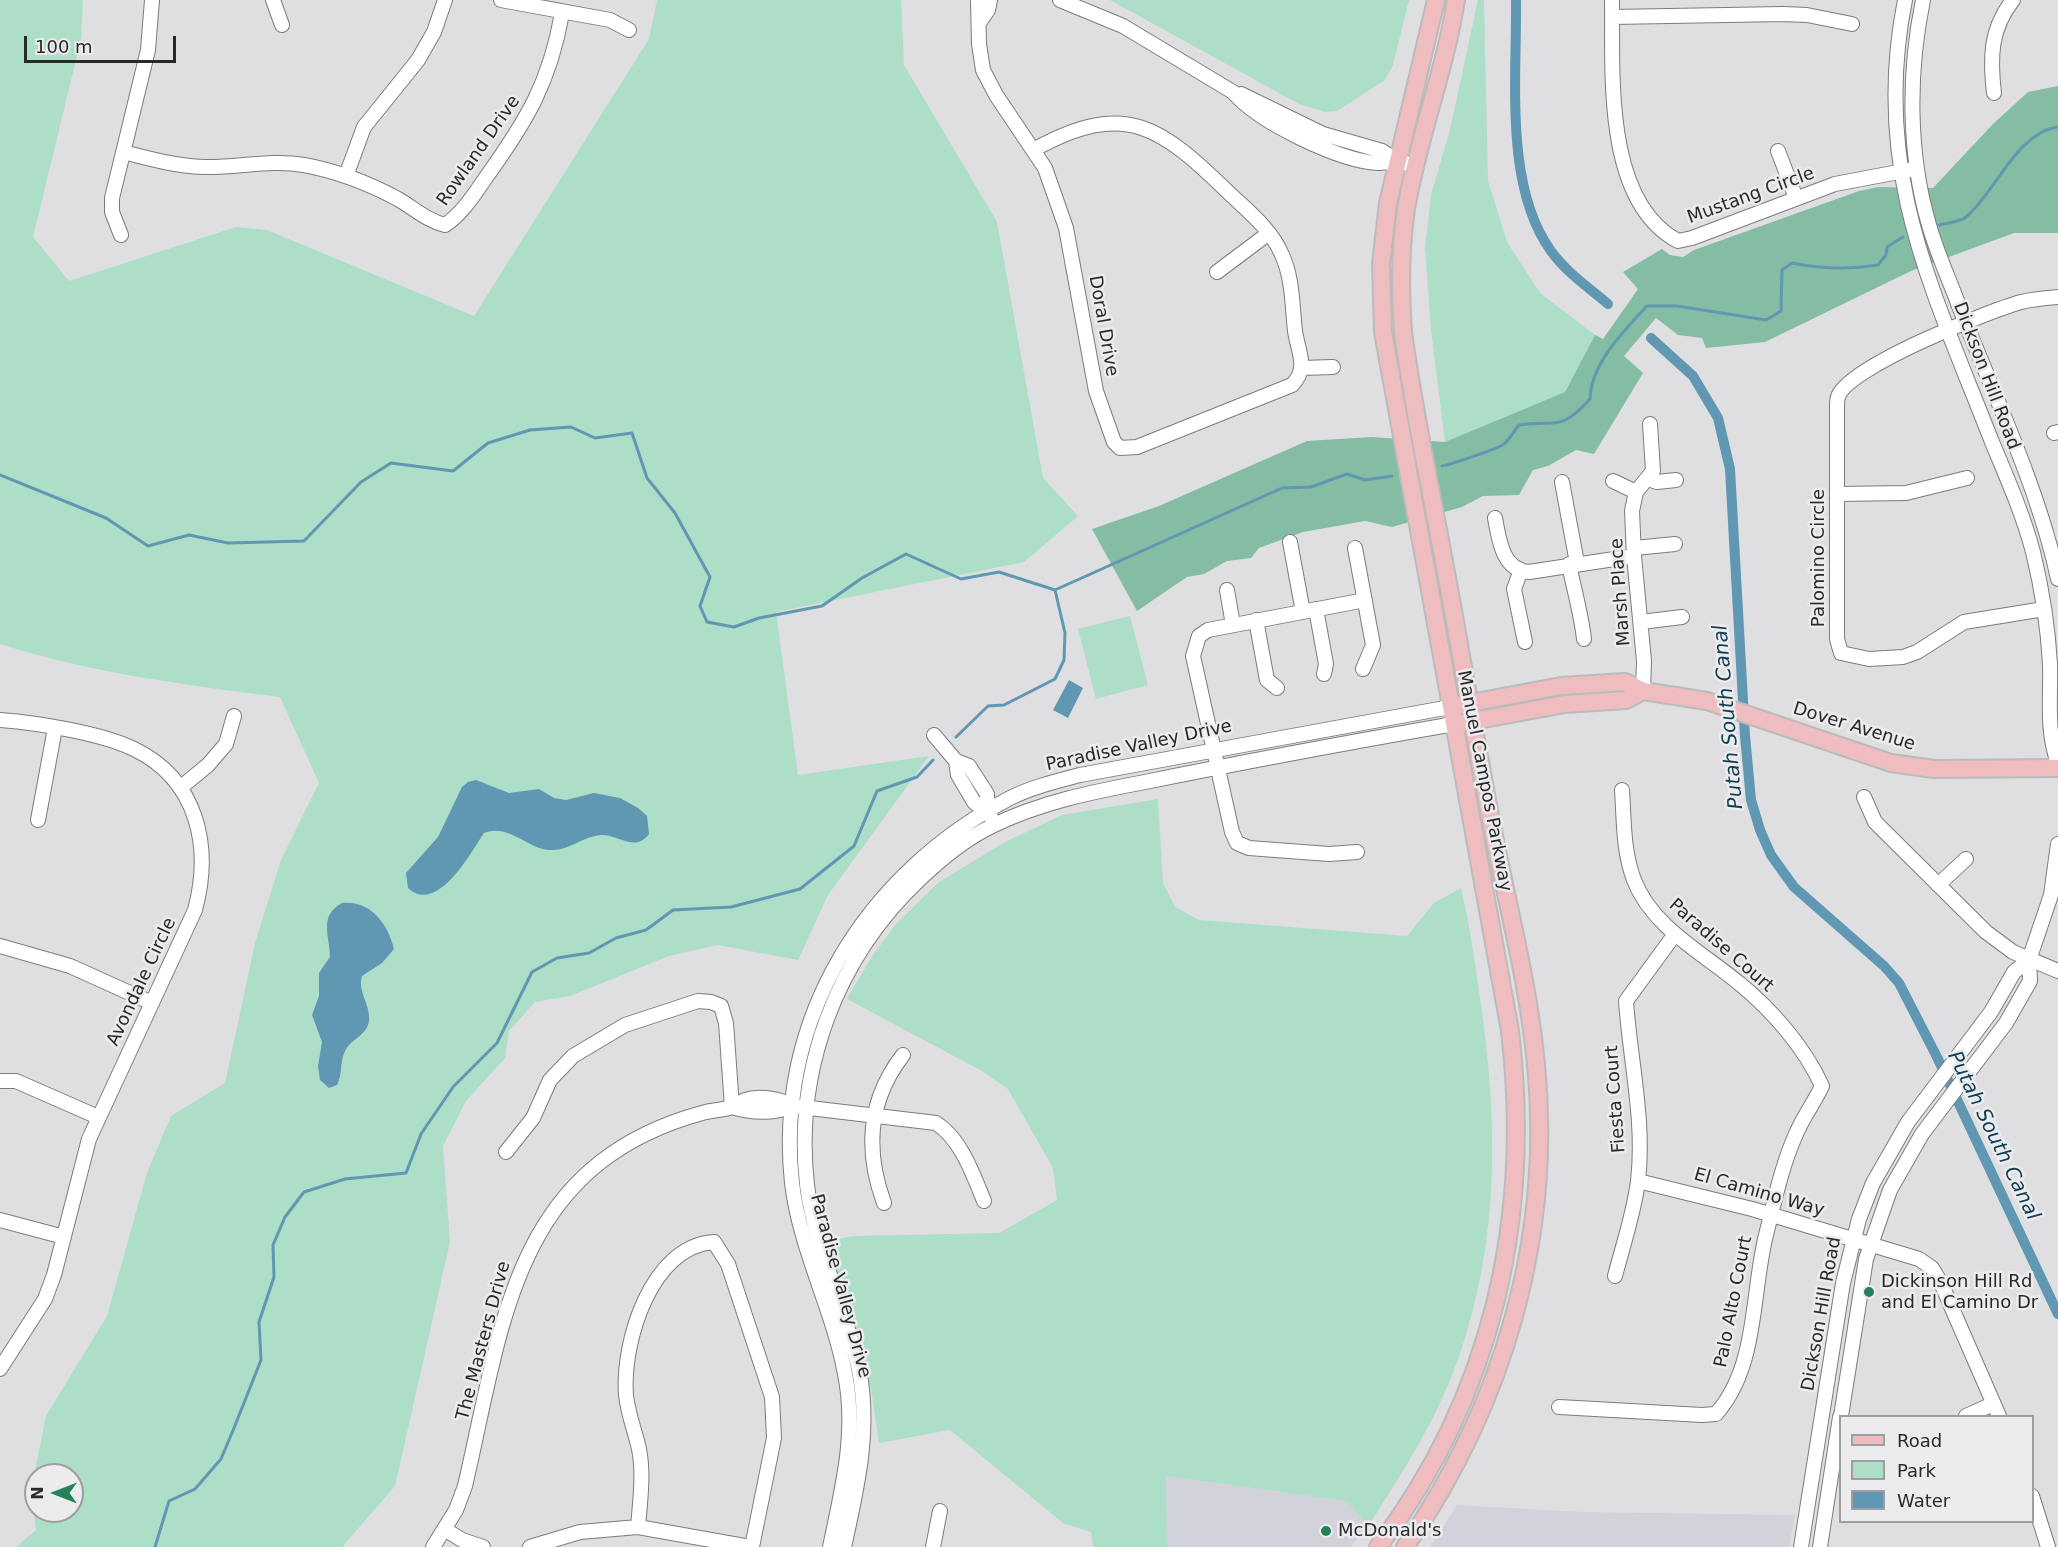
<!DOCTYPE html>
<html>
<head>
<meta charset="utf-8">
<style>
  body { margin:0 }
  #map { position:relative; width:2058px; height:1547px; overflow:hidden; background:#dfdfe2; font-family:"DejaVu Sans",sans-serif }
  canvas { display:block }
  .legend { position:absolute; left:1839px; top:1415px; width:195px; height:108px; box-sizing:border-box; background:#ececef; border:2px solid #9e9ea0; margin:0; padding:8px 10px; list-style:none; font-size:18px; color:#29292a }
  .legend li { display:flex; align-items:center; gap:12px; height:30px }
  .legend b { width:30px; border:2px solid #9e9ea0 }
  .north { position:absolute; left:24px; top:1463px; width:60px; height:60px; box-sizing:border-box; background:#ececef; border:2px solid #9e9ea0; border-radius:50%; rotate:270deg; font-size:16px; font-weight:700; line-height:24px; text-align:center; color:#29292a }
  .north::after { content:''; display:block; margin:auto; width:21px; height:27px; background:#23825a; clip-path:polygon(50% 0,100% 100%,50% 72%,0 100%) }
  .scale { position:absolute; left:24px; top:36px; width:152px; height:27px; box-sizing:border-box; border:3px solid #29292a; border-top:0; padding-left:8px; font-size:18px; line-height:21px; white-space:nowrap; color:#29292a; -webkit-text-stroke:4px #ececef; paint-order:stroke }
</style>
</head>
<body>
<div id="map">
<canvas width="2058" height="1547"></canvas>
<ul class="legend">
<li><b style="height:8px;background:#efbdbf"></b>Road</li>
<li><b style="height:16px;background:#addec7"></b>Park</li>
<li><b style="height:16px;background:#6097b2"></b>Water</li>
</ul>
<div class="north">N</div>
<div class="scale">100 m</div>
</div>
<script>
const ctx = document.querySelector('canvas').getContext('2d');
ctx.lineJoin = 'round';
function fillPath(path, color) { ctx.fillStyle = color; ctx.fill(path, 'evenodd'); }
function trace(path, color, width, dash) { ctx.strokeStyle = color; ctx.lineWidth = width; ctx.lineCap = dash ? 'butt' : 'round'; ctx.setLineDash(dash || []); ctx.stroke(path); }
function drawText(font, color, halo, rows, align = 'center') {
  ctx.font = font + ' "DejaVu Sans",sans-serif'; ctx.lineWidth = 5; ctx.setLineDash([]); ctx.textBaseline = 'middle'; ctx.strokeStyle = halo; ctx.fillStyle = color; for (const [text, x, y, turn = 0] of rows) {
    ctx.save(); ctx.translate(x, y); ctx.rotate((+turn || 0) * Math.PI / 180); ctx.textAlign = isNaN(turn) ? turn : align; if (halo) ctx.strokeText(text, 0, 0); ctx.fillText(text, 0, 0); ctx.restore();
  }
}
fillPath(new Path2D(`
  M1166 1476 1346 1501 1369 1525 1351 1547H1167Z
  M1457 1505 1584 1512 1795 1515 1789 1547H1430Z`), '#d2d2db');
fillPath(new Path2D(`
  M0 0H83L81 39 33 237 69 281 236 227 267 230 474 316 649 39 657 0H901L904 65 997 222 1043 478 1078 516 1024 562 776 612 798 775 929 756 828 895 798 960 718 945 669 956 570 996 535 1002 509 1031 505 1058 466 1101 443 1146 450 1242 395 1486 342 1547H16L36 1530 31 1491 46 1416 107 1316 147 1173 171 1116 225 1083 255 943 281 860 319 783 280 697C185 685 91 673 0 644ZM36 1475H72V1511H36Z
  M1110 0H1409L1393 65 1385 80 1337 111 1325 112 1299 104Z
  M1478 0H1484L1488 181 1507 242 1540 293 1595 335 1565 392 1445 442 1431 330 1425 248 1431 195 1450 130Z
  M1130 616 1148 685 1096 699 1078 629Z
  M1158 799 1163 883 1175 907 1199 920 1407 936 1434 903 1461 888C1469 922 1474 957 1479 991 1498 1116 1501 1241 1457 1362 1436 1421 1402 1473 1369 1525L1346 1501 1166 1476 1167 1547H1093L1091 1532 1063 1523 950 1430 879 1443 871 1389 828 1241 853 1236 999 1233 1057 1200 1053 1168 1008 1089 982 1071 847 999 871 958 896 924 939 882 1005 842 1062 815Z`), '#addec7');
fillPath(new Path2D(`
  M2058 86V233H2014L1911 271 1765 342 1706 348 1702 338 1678 335 1656 318 1624 356 1643 373 1594 454 1576 450 1548 466 1533 470 1519 495 1483 496 1462 507 1392 527 1365 521 1303 532 1259 548 1251 558 1227 561 1204 574 1187 577 1137 611 1092 529 1159 506 1307 441 1371 437 1445 442 1565 392 1595 335 1603 339 1638 289 1623 272 1662 249 1670 255 1683 257 1694 250 1859 191 1878 187 1933 188 1993 124 2028 92Z`), '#84bda3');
fillPath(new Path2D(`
  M1069 680 1083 688 1068 718 1053 710Z
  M476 780 509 793 539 789 554 798 566 800 594 793 620 798 638 808 647 816 649 834C635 852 621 836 603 835 584 835 570 851 550 850 527 849 509 823 484 833 470 854 437 915 408 888L406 873 438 837 462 787 468 782Z
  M342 903C371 900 388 924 394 949L382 963 362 976C357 991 371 1005 369 1021 367 1035 353 1038 346 1049 339 1061 343 1074 337 1085L329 1088 320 1080 318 1066 322 1042 312 1015 319 996V973L330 957C330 936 318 916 342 903Z`), '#6097b2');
trace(new Path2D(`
  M1939 225C1947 223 1960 222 1966 217 1995 193 2017 132 2058 127
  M1442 466C1449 465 1500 448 1504 444 1510 439 1514 431 1519 425 1557 419 1559 433 1590 399 1591 363 1624 331 1647 306H1677L1766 320 1781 311 1782 270 1792 263C1822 269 1848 270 1878 265L1886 255 1887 247 1903 237
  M0 475 106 518 148 546 189 535 228 543 304 541 361 482 391 463 453 471 488 443 530 430 571 427 595 438 632 433 647 478 675 513 710 577 700 606 707 622 734 627 759 618 822 606 862 578 906 554 961 579 999 572 1055 590 1282 488 1311 487 1347 474 1365 480 1392 476
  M956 737 988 706 1004 705 1055 679 1064 660 1065 633 1055 590
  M155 1547 169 1501 195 1489 221 1459 234 1428 261 1360 259 1322 274 1277 273 1245 285 1217 304 1192 345 1179 406 1173 421 1134 453 1087 497 1043 532 972 557 958 589 953 616 938 646 930 673 910 731 907 800 889 854 846 877 791 917 777 933 760`), '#6097b2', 3);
trace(new Path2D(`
  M1516 0C1517 78 1504 186 1551 251 1566 272 1588 287 1608 304
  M1651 338 1693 376 1718 418 1730 469 1745 736 1751 800 1760 830 1771 855 1794 887 1884 966 1899 983 1937 1057 2058 1314`), '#6097b2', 10);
const minor = new Path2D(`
  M273 0 282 25
  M501 0 610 20 629 30
  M978 0 979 44 983 70 996 95 1045 168 1066 228 1096 391 1114 442 1120 448 1137 447 1292 385C1309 368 1298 352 1295 331 1292 305 1293 279 1282 255 1272 230 1248 211 1229 193 1161 127 1126 99 1035 149
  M1060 0 1123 26 1233 92C1258 122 1339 161 1378 163 1384 163 1391 161 1397 161
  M1612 0C1613 72 1603 201 1678 241L1692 238 1835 184 1909 170
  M1905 0C1871 170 1932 288 1992 442 2007 478 2023 514 2033 552 2042 589 2048 627 2050 664 2051 699 2046 730 2058 763
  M1923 0C1908 73 1908 153 1929 225 1937 253 1949 279 1959 306 1993 393 2039 489 2058 579
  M1612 17 1783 14 1807 15 1852 24
  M979 23 988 10 990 0
  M1994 93C1990 58 1990 29 2013 0
  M1241 94 1323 134 1382 151 1397 161 1416 166
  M1778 151 1796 198
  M123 152C150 159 176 166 204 167 237 168 270 159 304 165 337 171 368 183 398 199 415 209 426 220 445 225 463 213 475 193 487 176 527 120 550 82 562 13
  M346 176 364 127 418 60 434 32 445 0
  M121 235 112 212V198L148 50 152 0
  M1217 272 1269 233
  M1302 368 1333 367
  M2054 433 2058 432
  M1648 479 1657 482 1676 480
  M1613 481 1636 492
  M1562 482 1577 563
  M1837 494 1906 493 1967 478
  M1495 518C1499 539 1502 570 1529 572L1634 556
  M1290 542 1303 612
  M1355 548 1373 645 1363 669
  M1635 548 1675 544
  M1569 564C1574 590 1581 613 1584 639
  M1521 570 1514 589 1525 642
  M1227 590 1233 625
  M1316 609 1326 664 1324 674
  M2044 609 1964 622 1917 652 1903 657 1869 659 1841 653 1837 639V406C1837 403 1837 400 1838 397 1847 367 1989 311 2021 302 2033 299 2046 298 2058 297
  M1256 620 1267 680 1277 688
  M1641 622 1682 617
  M1643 691 1644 661 1634 556 1632 511 1636 492 1653 471 1650 424
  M0 720C38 723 101 733 134 749 198 780 212 847 195 910L89 1139 54 1275 45 1299 0 1369
  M934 735 956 761 969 766 987 794V812
  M956 761 958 775 974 802 991 817
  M180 788 208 765 226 744 234 716
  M1864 797 1875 822 1986 932 2013 952 2058 971
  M38 820 55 728
  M1357 852 1329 854 1249 848 1237 843 1232 832 1193 656 1199 636 1208 630 1365 600
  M1938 885 1966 859
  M0 946 70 966 152 1003
  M0 1081H16L98 1117
  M732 1107C752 1113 773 1114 793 1106
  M506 1152 533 1118 550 1080 573 1056 625 1025 698 1001 711 1002 721 1006 726 1023 732 1107
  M1638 1181 1752 1209 1919 1259 1932 1268 1941 1283 1999 1416
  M884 1203C865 1151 868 1100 903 1055
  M0 1220 64 1237
  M1615 1276C1623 1245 1634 1213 1638 1181 1645 1121 1630 1060 1626 1001L1675 934
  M1559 1407 1702 1415 1716 1414C1759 1366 1751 1290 1767 1231 1775 1199 1782 1165 1796 1134 1803 1117 1814 1103 1822 1086 1805 1048 1772 1010 1740 984 1703 953 1652 927 1634 880 1623 851 1624 820 1622 790
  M1841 1416 1866 1259 1890 1190 1922 1134 2006 1023 2030 981 2029 960
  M1966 1416 1993 1404
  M2032 1496 2048 1547
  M638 1527C640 1502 644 1474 639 1449 635 1431 628 1414 626 1395 622 1342 651 1246 714 1242L728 1264 772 1397 774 1438 752 1547
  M446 1530 462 1540 483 1547
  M433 1547 456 1510 465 1486C503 1323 513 1165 702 1113 712 1110 723 1110 733 1107 737 1105 741 1102 745 1100 759 1095 780 1099 793 1106L936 1123C961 1139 973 1174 984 1201
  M530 1547 580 1532 638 1527 750 1547
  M830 1547C842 1489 857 1433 845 1374 833 1309 800 1250 792 1183 774 1018 867 873 1010 798 1032 787 1057 781 1080 775L1450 707
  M844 1547C857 1488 871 1430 859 1370 846 1307 815 1250 807 1185 794 1070 836 958 920 879 942 858 965 839 992 826 1041 802 1092 792 1145 782 1248 761 1351 742 1454 724
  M933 1547 940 1511
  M1801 1547 1843 1283 1859 1219 1873 1183 1908 1122 1991 1012 2014 972 2029 960 2051 895 2058 844
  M1820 1547 1840 1417`);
const major = new Path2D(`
  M1460 705 1561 686 1625 682 1643 691 1707 701 1891 763 1934 769 2058 768
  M1462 723 1565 704 1626 700 1643 691
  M1378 1547C1493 1396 1532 1217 1510 1031L1383 332 1381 264 1388 203 1436 0
  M1405 1547C1503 1406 1553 1237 1536 1064 1529 989 1510 915 1495 841 1476 746 1461 651 1443 556 1429 481 1413 407 1403 332 1400 291 1400 250 1406 209 1418 138 1445 71 1456 0`);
trace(minor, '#7c7c7e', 16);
trace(major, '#bbb', 20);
trace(minor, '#fff', 14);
trace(major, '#efbdbf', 16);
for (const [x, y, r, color] of [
  [1869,1292,6,"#23825a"],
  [1326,1531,6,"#23825a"]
]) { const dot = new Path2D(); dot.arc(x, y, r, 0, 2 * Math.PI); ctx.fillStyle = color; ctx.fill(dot); trace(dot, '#ececef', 2); }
drawText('18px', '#29292a', '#ececef', [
  ["Rowland Drive",479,151,-55],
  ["Mustang Circle",1751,196,-20],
  ["Doral Drive",1103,326,80],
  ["Dickson Hill Road",1986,376,69],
  ["Palomino Circle",1819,558,-90],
  ["Marsh Place",1621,592,-94],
  ["Dover Avenue",1854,727,17],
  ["Paradise Valley Drive",1139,746,-12],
  ["Manuel Campos Parkway",1484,781,79],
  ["Paradise Court",1721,946,41],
  ["Avondale Circle",142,982,-65],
  ["Fiesta Court",1616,1099,-94],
  ["El Camino Way",1759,1193,16],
  ["Paradise Valley Drive",840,1286,75],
  ["Palo Alto Court",1734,1302,-79],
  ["Dickson Hill Road",1822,1314,-80],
  ["The Masters Drive",484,1341,-75]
]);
drawText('18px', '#29292a', '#ececef', [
  ["Dickinson Hill Rd",1881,1282],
  ["and El Camino Dr",1881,1303],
  ["McDonald's",1338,1531]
], 'left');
drawText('italic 20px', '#114054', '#ececef', [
  ["Putah South Canal",1729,717,-95],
  ["Putah South Canal",1993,1136,64]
]);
</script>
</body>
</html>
